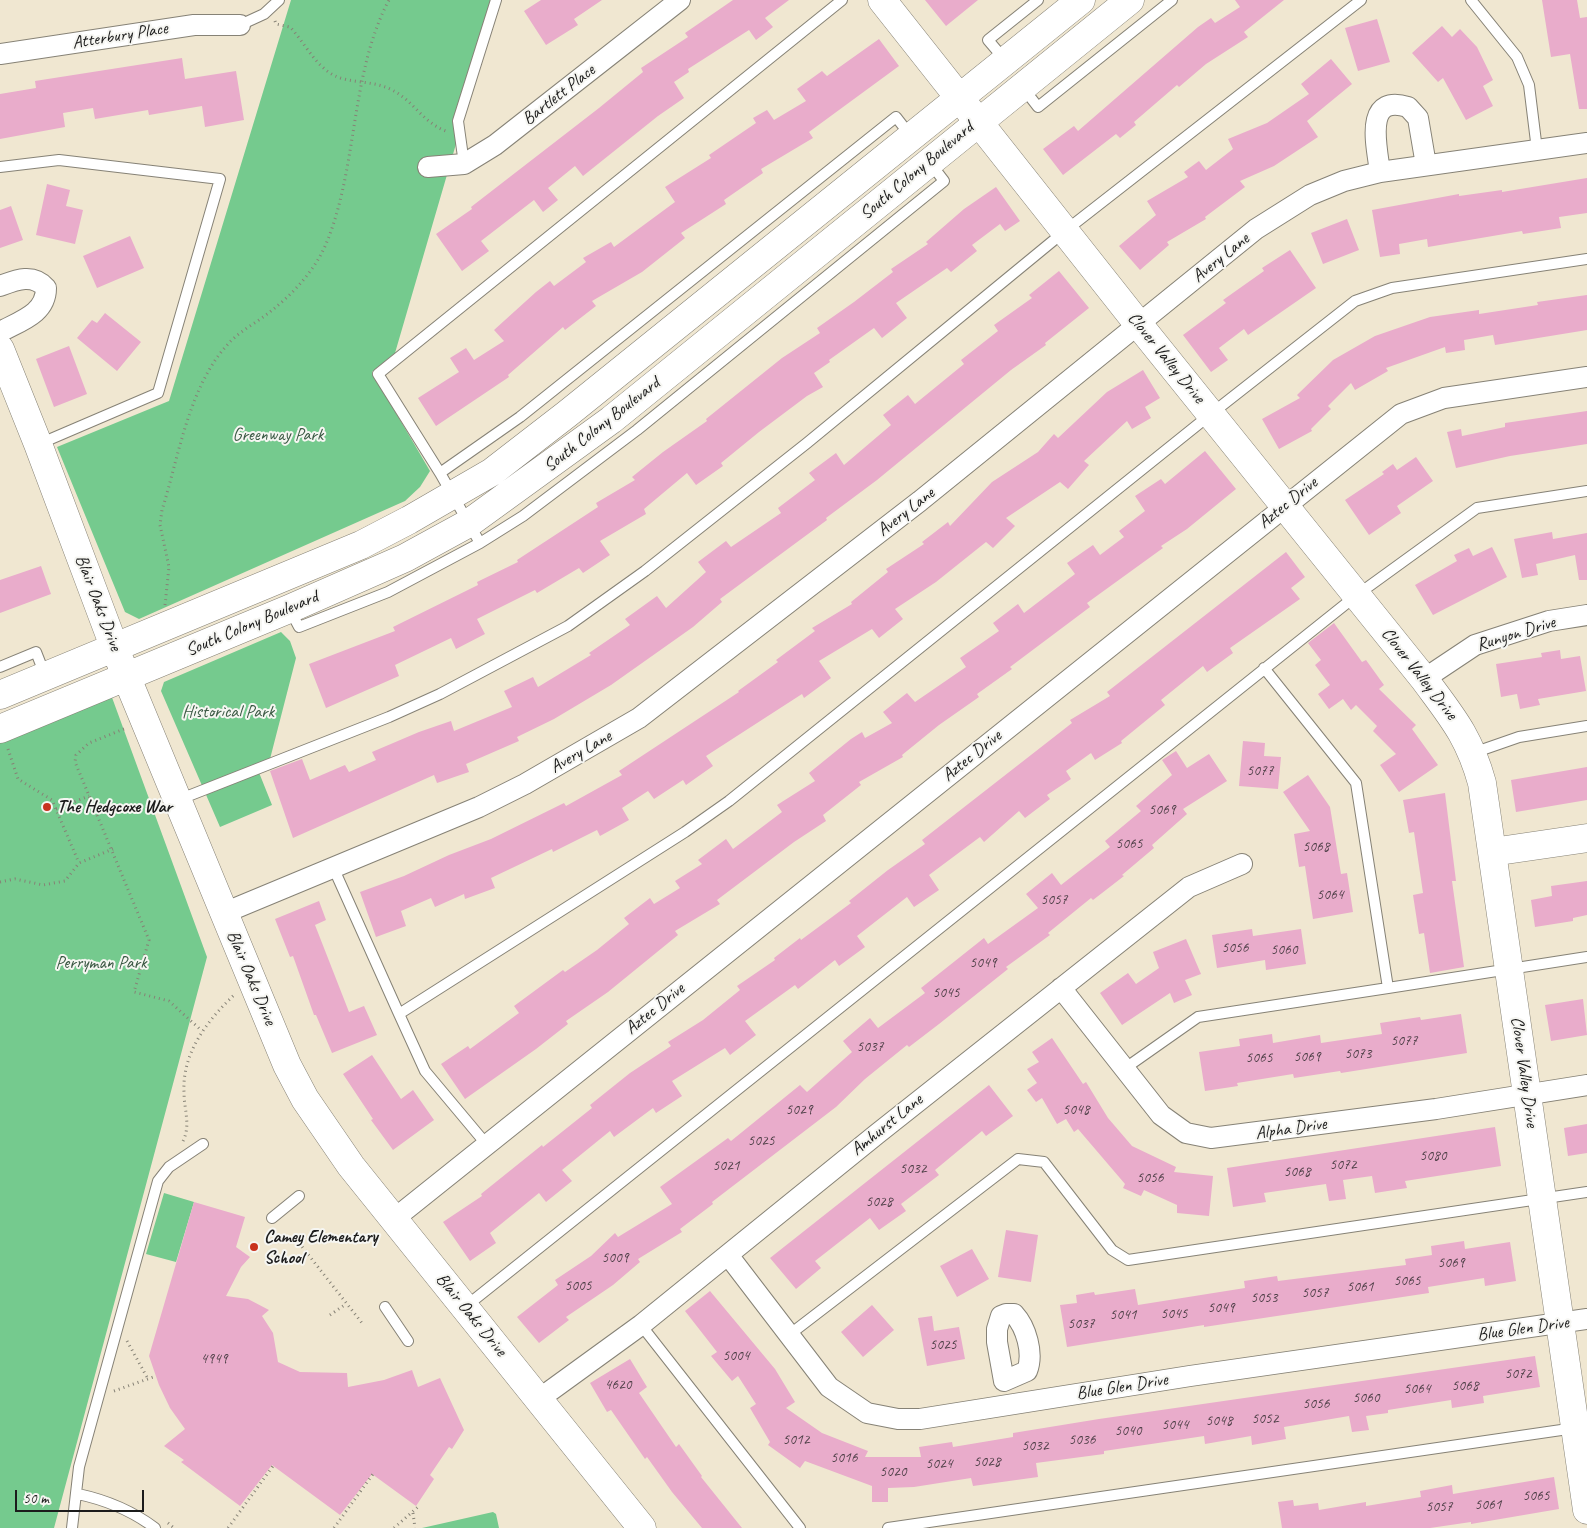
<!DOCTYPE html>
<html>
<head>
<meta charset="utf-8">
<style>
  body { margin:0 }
  #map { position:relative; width:1587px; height:1528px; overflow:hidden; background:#f0e7d1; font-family:Caveat,sans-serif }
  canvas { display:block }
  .scale { position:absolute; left:15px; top:1490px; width:129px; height:22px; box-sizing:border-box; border:2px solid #1c1c1c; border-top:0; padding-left:6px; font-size:15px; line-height:18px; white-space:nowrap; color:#1c1c1c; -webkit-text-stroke:4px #f6f6f2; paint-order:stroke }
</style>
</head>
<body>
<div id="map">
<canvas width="1587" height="1528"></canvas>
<div class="scale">50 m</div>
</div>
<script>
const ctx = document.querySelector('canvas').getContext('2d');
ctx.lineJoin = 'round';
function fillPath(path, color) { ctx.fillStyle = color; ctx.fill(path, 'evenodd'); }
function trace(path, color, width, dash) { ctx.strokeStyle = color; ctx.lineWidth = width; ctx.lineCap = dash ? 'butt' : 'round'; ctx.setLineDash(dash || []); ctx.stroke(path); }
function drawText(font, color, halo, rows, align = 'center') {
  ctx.font = font + ' Caveat,sans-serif'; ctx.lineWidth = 4; ctx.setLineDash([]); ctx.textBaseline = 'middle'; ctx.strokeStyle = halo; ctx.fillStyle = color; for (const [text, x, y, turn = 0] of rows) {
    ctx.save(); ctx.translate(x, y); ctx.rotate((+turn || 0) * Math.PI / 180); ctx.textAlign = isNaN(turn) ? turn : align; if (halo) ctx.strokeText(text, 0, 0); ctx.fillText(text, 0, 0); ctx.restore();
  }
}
fillPath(new Path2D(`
  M291 0H498L395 353 372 372 430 471 420 487 405 501 139 619 125 612 57 447 169 401Z
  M281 632 290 641 296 658 270 759 256 765 272 805 220 827 161 691 164 682Z
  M110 692 207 957 54 1528H0V742Z
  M164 1193 194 1202 176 1262 146 1254Z
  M493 1512 496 1514 499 1528H422Z`), '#75ca8e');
fillPath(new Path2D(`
  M541 0H602L574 19 578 25 546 45 524 11Z
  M733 0H789L765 18 773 27 756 40 749 30 688 69 689 72 674 82 684 98 658 116 583 176 575 166 548 188 558 200 543 212 534 200 481 241 489 251 462 271 436 234 472 209 471 207 599 108 643 72 641 68 688 37 685 33Z
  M925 0H978L946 26Z
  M1235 0H1284L1244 32 1248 37 1206 64 1179 87 1177 85 1134 122 1136 125 1120 138 1116 134 1063 175 1043 149 1074 126 1078 131 1198 27 1211 18 1215 23 1240 7Z
  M1542 0H1577L1580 18 1587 17V109H1579L1570 54 1551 57Z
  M1377 19 1390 62 1358 71 1345 28Z
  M1442 26 1452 37 1460 29 1477 47 1493 80 1483 86 1493 106 1466 120 1443 78 1438 82 1412 53Z
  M879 39 899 66 809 132 813 138 761 169 763 173 724 200 726 204 681 233 685 238 642 272 592 301 596 306 565 330 563 327 508 375 509 377 436 426 418 398 459 372 450 358 466 348 474 360 504 341 494 330 536 292 550 281 554 286 586 262 583 258 611 242 614 247 675 202 665 187 711 158 709 155 756 123 753 118 767 110 774 120 806 101 797 89 822 71 827 76Z
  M182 58 185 79 236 71 244 120 205 127 202 106 149 115 148 110 95 119 93 108 63 113 65 127 0 139V94L36 88 35 81Z
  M1331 59 1352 84 1307 121 1318 137 1274 166 1240 181 1245 187 1205 217 1206 219 1167 242 1169 245 1140 270 1119 246 1156 215 1147 201 1188 177 1184 172 1199 161 1206 170 1233 149 1228 139 1267 123 1309 94 1301 84Z
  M1587 178V213L1559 217 1561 228 1523 234 1522 231 1428 247 1427 239 1399 244 1400 254 1380 257 1372 210 1459 194V196L1502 190V192Z
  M47 184 70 190 66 206 83 210 75 244 36 235Z
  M996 187 1020 221 1005 231 1000 224 972 245 977 251 951 272 947 268 896 303 907 318 882 338 874 328 829 360 830 362 814 373 823 387 807 396 759 432 721 463 723 466 696 485 687 473 644 509 646 514 600 541 610 555 583 573 579 568 537 593 535 590 477 619 485 634 456 649 451 638 395 665 399 676 326 708 309 664 395 631 393 627 478 585 477 582 518 562 517 560 598 507 596 503 635 480 632 477 663 452 707 421 706 419 782 358 820 333 817 328 854 302 893 272 891 269 928 244 926 242 964 209Z
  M11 206 23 240 0 248V210Z
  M1347 219 1359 250 1323 264 1311 233Z
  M130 236 144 268 97 288 83 256Z
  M1290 250 1316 288 1248 335 1244 329 1219 348 1228 360 1211 372 1183 335 1226 303 1223 300 1264 271 1262 268Z
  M1059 271 1089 308 1045 343 1046 345 1011 370 877 480 826 518 827 520 720 599 722 602 693 627 611 685 554 719 517 737 519 741 466 764 469 772 437 783 434 775 293 838 270 771 302 759 310 780 345 765 349 772 376 760 372 752 419 732 451 721 454 731 512 707 504 691 533 677 538 687 591 655 589 653 630 625 625 619 657 596 666 608 706 572 698 562 726 541 731 547 781 513 778 508 815 480 809 473 836 453 844 465 891 425 883 415 908 395 915 404 964 364 961 360 998 331 994 325 1032 298 1029 295Z
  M1587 295V330L1495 345 1493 335 1464 340 1465 350 1446 353 1445 347 1386 368 1388 371 1355 390 1351 383 1328 406 1331 409 1311 429 1312 431 1279 449 1262 419 1300 398 1297 395 1333 360 1375 336 1430 317 1479 310V314L1538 305 1537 302Z
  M105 313 141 342 117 371 77 338 92 320 97 323Z
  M69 346 87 394 54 407 36 359Z
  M1143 370 1160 398 1145 407 1151 418 1132 429 1127 421 1084 461 1089 465 1068 489 1060 482 1006 518 1015 526 993 548 986 542 936 582 895 609 903 619 879 638 872 629 819 661 831 678 804 698 802 694 706 756 713 766 686 785 683 780 654 799 648 791 622 808 629 820 600 836 597 830 553 852 552 849 491 878 495 888 465 899 464 894 435 907 431 898 401 911 406 926 376 937 360 892 404 876 449 855 491 839 564 803 566 806 622 775 619 771 739 692 738 691 778 662 776 660 815 631 812 628 852 604 851 602 888 572 886 569 924 544 922 542 948 522 950 526 992 482 1038 452 1054 434 1058 438 1107 392Z
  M1587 411V444L1510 456 1456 468 1447 432 1461 429 1462 436 1505 427V423Z
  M1205 451 1236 489 1187 529 1161 546 1163 548 1087 603 1090 607 1010 667 1012 669 977 694 979 697 939 725 902 755 903 757 859 782 861 785 823 815 826 821 794 842 717 900 720 904 675 931 678 935 608 992 566 1021 568 1024 536 1049 465 1099 441 1064 468 1046 470 1049 519 1013 514 1006 563 970 565 972 597 950 629 924 624 918 650 898 654 904 680 888 675 881 702 864 698 860 726 839 733 849 782 812 777 805 815 781 809 773 851 739 862 732 865 738 892 723 883 712 907 693 915 702 966 667 960 658 999 631 993 623 1018 604 1024 613 1075 574 1067 563 1093 545 1100 555 1124 537 1119 531 1145 511 1135 496 1161 479 1165 484Z
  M1416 457 1433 481 1397 506 1401 513 1369 535 1345 500 1384 474 1382 472 1393 464 1397 470Z
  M1552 532 1553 539 1587 533V580H1579L1575 555 1536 564 1538 575 1522 578 1514 539Z
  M1492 547 1507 577 1433 615 1415 585 1457 561 1454 555 1469 548 1473 556Z
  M1286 552 1305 577 1291 588 1300 599 1230 648 1233 653 1207 672 1203 666 1161 700 1165 705 1121 741 1122 743 1095 760 1091 753 1066 771 1071 779 1047 795 1050 799 1025 818 1019 811 984 842 980 837 929 875 939 890 914 907 907 897 857 936 865 947 839 966 835 960 798 989 795 985 745 1021 756 1035 730 1055 725 1048 672 1081 682 1096 656 1113 653 1108 614 1137 610 1131 562 1170 572 1181 546 1202 539 1193 490 1233 496 1243 470 1261 443 1222 482 1196 481 1194 542 1145 543 1147 592 1108 590 1105 630 1073 671 1046 668 1042 703 1020 740 990 737 986 775 960 774 958 800 938 801 940 851 903 849 901 888 870 925 844 922 840 1072 723 1070 720 1110 696 1107 692Z
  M41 566 51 594 0 613V580Z
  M1334 623 1362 662 1366 660 1384 685 1379 689 1416 725 1412 729 1438 765 1399 792 1380 765 1396 754 1373 731 1377 726 1356 705 1351 710 1343 699 1329 709 1318 694 1330 685 1315 665 1321 660 1308 643Z
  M1560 650 1561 659 1580 656 1586 691 1538 699 1540 705 1520 709 1517 694 1501 697 1496 664 1542 657 1541 653Z
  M1243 741 1265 743 1264 756 1281 757 1278 789 1239 786Z
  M1176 751 1187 768 1209 754 1227 781 1183 809 1187 814 1152 845 1154 848 1122 875 1124 876 1093 900 1091 898 1048 933 1050 935 1006 967 1008 969 939 1024 909 1047 907 1045 865 1079 836 1107 712 1202 713 1204 680 1229 682 1232 638 1259 640 1262 613 1285 566 1317 569 1320 539 1343 517 1317 558 1285 555 1280 591 1256 615 1233 618 1237 672 1204 660 1187 728 1138 731 1141 800 1085 807 1092 852 1052 843 1041 870 1018 878 1028 925 993 921 988 984 938 988 944 1038 908 1026 894 1052 873 1061 885 1110 847 1105 841 1141 811 1136 806 1172 775 1162 760Z
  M1587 767V800L1516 812 1511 780Z
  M1308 775 1330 807 1341 874 1347 873 1353 912 1313 919 1305 866 1299 867 1294 834 1310 831 1283 792Z
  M1445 793 1456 881H1452L1464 967 1430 973 1424 933 1419 934 1413 895 1423 893 1414 832 1409 833 1403 800Z
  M1587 881V915L1573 918V921L1535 927 1531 900 1552 896 1551 886Z
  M319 901 326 920 315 925 349 1012 364 1006 377 1035 332 1053 316 1015H314L293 956 290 957 275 919Z
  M1252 929 1253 936 1301 929 1306 964 1266 970 1265 960 1217 968 1212 935Z
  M1186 939 1201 974 1185 980 1192 995 1174 1003 1170 993 1122 1025 1100 993 1128 973 1136 984 1159 968 1153 952Z
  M1583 999 1587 1035 1551 1041 1545 1005Z
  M1461 1014 1467 1053 1341 1073 1340 1071 1294 1078 1293 1074 1237 1083 1238 1086 1205 1091 1199 1052 1240 1046 1239 1039 1272 1034 1273 1043 1320 1035 1321 1043 1382 1034 1380 1023 1420 1017 1421 1020Z
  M1052 1038 1083 1084 1086 1082 1108 1118 1132 1146 1176 1167 1174 1172 1213 1176 1209 1216 1177 1213V1205L1144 1190 1141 1196 1123 1188 1125 1184 1078 1129 1074 1132 1066 1119 1057 1124 1042 1098 1036 1102 1027 1090 1037 1083 1027 1069 1039 1062 1032 1052Z
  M372 1055 401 1099 413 1090 434 1120 393 1150 371 1120 373 1119 343 1074Z
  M989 1085 1013 1116 986 1136 982 1131 935 1170 939 1175 901 1204 906 1211 879 1230 870 1218 815 1261 821 1268 796 1289 770 1258Z
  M1587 1124V1153L1568 1156 1564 1128Z
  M1495 1127 1501 1166 1405 1181 1407 1188 1375 1193 1372 1176 1343 1180 1346 1199 1329 1201 1326 1184 1264 1193 1266 1202 1233 1207 1227 1168Z
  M194 1202 245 1217 236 1247 250 1257 241 1267 226 1296 248 1299 269 1310 262 1316 273 1333 278 1362 300 1372 347 1373 348 1387 384 1380 412 1370 418 1387 440 1378 464 1430 452 1449 449 1447 430 1475 434 1479 416 1506 372 1474 340 1515 272 1465 240 1506 181 1462 184 1460 164 1446 185 1429 170 1408 159 1385 149 1356Z
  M1006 1230 1038 1235 1031 1282 998 1277Z
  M1464 1241 1465 1249 1510 1242 1516 1281 1485 1286 1484 1278 1428 1287 1429 1293 1204 1327V1325L1067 1347 1060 1305 1077 1303 1076 1295 1094 1292 1095 1295 1135 1289 1138 1305 1245 1288 1244 1281 1277 1276 1278 1281 1406 1265 1405 1259 1432 1255 1431 1246Z
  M972 1249 989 1279 957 1297 940 1266Z
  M710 1291 775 1369 795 1402 786 1408 822 1433 868 1451 865 1457H921L919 1447 952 1442 953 1447 1013 1437V1433L1099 1419 1535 1356 1540 1387 1483 1396 1484 1403 1452 1408 1451 1400 1388 1410V1413L1366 1416 1369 1430 1352 1432 1349 1416 1284 1427 1286 1439 1252 1445 1251 1436 1205 1444 1204 1436 1158 1443 1104 1451V1454L1036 1463 1038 1477 973 1486 971 1478 914 1487 888 1488V1502H872V1486L805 1461 800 1468 768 1445 770 1442 750 1408 756 1404 738 1376 732 1381 711 1356 717 1352 685 1311Z
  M872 1305 894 1330 863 1357 841 1332Z
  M932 1316 934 1331 959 1327 965 1359 927 1366 918 1318Z
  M630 1359 647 1387 639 1393 676 1447 679 1444 702 1476 701 1477 742 1528H702L672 1492 647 1457 645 1459 611 1410 607 1412 590 1383Z
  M1554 1477 1559 1509 1471 1524V1522L1430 1528H1282L1278 1502 1293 1500 1294 1506 1318 1503 1319 1510 1366 1502V1506L1421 1497 1420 1491 1452 1485 1453 1494Z`), '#e9accb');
const lane = new Path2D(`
  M1471 0 1517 57 1529 85 1537 150
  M240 25 264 14 279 0
  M1005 60 988 40 1038 0
  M1024 89 1038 107 1172 0
  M464 164 458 121 496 0
  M0 167 59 160 220 179 158 393 39 444
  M440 473 378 374 842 0
  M480 543 440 473 520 417 896 117 910 135
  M290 610 299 627 388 592 480 543 523 516 637 430 944 181 931 164
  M0 667 36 652 45 675
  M1264 668 1356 783 1388 988 1587 957
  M1473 753 1519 737 1587 726
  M178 800 389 717 440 694 568 626 645 571 807 443 1065 231 1361 0
  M333 867 399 1014 685 832 729 801 1211 414 1355 301 1392 288 1587 259
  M399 1014 425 1071 487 1145
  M1124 1069 1198 1017 1388 988
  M272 1218 299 1196
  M385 1307 408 1341
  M465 1307 1357 595 1477 508 1587 491
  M641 1325 800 1528
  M789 1335 1018 1159 1044 1162 1112 1250 1128 1260 1587 1192
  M78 1494C106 1500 131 1510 155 1528
  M72 1528 79 1467 158 1181 169 1167 203 1144
  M888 1528 1575 1428`);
const street = new Path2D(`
  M0 54 194 25H240
  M428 167 464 164 495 145 680 0
  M1380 172C1377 147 1363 93 1408 107L1418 118 1426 165
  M0 286C16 280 33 273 46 288 46 314 20 321 0 332
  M1424 679 1475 645 1549 621 1587 615
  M224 913 479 807 525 784 639 718 920 501 1256 229 1310 195 1344 181 1380 172 1587 143
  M1061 988 1161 1115 1186 1133 1211 1138 1436 1109 1587 1085
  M394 1219 1401 414 1444 398 1587 377
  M728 1255 829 1387 867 1413 898 1419H920L1190 1376 1587 1319
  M1006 1314H1014C1026 1327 1034 1353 1027 1371L1004 1381 997 1342V1329L1001 1316Z
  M539 1399 641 1325 877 1134 1189 887 1242 864`);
const secondary = new Path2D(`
  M882 0 1139 325 1424 679C1452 717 1469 736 1482 783L1587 1510
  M0 349 38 444 115 649 287 1065 305 1099 351 1166 642 1528
  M0 695 361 545 409 520 492 472 567 414 1081 0
  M0 729 289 609 405 558 469 523 611 420 1130 0
  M1492 852 1587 838`);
trace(lane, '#868276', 12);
trace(street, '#868276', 22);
trace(secondary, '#868276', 29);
trace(new Path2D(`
  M275 21 276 24 290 27C307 45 318 73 344 79 360 83 377 82 392 90 413 100 423 123 446 131
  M165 605 169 567 160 525 162 510C179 456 189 385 229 343 241 330 258 322 271 311 293 294 315 270 326 244 358 168 350 73 389 0
  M124 729 89 743 76 755 75 762 149 940 134 992 169 1001 202 1031
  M8 749 18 779 52 800 79 863
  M56 809 89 796
  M0 882 15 879 43 885 65 881 79 863 113 849
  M183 1141C191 1125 184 1110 184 1092 182 1053 207 1021 234 995
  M296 1239 362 1323
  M330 1315 346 1304
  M127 1341 148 1379
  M114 1391 156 1376
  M413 1513 415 1528
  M168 1523 174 1528
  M228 1528 273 1466
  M334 1528 373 1474
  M394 1528 419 1506`), '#868276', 3, [1, 4]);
trace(lane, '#fff', 10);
trace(street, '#fff', 20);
trace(secondary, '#fff', 28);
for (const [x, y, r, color] of [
  [47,807,5,"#c8321e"],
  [254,1247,5,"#c8321e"]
]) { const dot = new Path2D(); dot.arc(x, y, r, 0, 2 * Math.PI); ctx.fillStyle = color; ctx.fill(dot); trace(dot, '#f6f6f2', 2); }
drawText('15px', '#4f4048', null, [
  ["5077",1260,771],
  ["5069",1162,810],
  ["5065",1129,844],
  ["5068",1316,847],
  ["5064",1330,895],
  ["5057",1054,900],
  ["5056",1235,948],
  ["5060",1284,950],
  ["5049",983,963],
  ["5045",946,993],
  ["5077",1404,1041],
  ["5037",870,1047],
  ["5073",1358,1054],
  ["5069",1307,1057],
  ["5065",1259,1058],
  ["5029",799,1110],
  ["5048",1076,1110],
  ["5025",761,1141],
  ["5080",1433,1156],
  ["5072",1343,1165],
  ["5021",726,1166],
  ["5032",913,1169],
  ["5068",1297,1172],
  ["5056",1150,1178],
  ["5028",879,1202],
  ["5009",615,1258],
  ["5069",1451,1263],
  ["5065",1407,1281],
  ["5005",578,1286],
  ["5061",1360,1287],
  ["5057",1315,1293],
  ["5053",1264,1298],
  ["5049",1221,1308],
  ["5045",1174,1314],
  ["5041",1123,1315],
  ["5037",1081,1324],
  ["5025",943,1345],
  ["5004",736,1356],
  ["4949",214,1359],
  ["5072",1518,1374],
  ["4620",618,1385],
  ["5068",1465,1386],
  ["5064",1417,1389],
  ["5060",1366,1398],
  ["5056",1316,1404],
  ["5052",1265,1419],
  ["5048",1219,1421],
  ["5044",1175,1425],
  ["5040",1128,1431],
  ["5012",796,1440],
  ["5036",1082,1440],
  ["5032",1035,1446],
  ["5016",844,1458],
  ["5028",987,1462],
  ["5024",939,1464],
  ["5020",893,1472],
  ["5065",1536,1496],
  ["5061",1488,1505],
  ["5057",1439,1507]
]);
drawText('18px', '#1c1c1c', '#f6f6f2', [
  ["Atterbury Place",120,36,-9],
  ["Bartlett Place",559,95,-38],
  ["South Colony Boulevard",917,171,-40],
  ["Avery Lane",1221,258,-39],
  ["Clover Valley Drive",1166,358,51],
  ["South Colony Boulevard",602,425,-38],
  ["Aztec Drive",1288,503,-39],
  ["Avery Lane",906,512,-38],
  ["Blair Oaks Drive",98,603,69],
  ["South Colony Boulevard",252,624,-23],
  ["Runyon Drive",1516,634,-17],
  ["Clover Valley Drive",1419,674,52],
  ["Avery Lane",581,752,-30],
  ["Aztec Drive",972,756,-39],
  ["Blair Oaks Drive",251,978,67],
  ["Aztec Drive",655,1009,-39],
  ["Clover Valley Drive",1524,1072,82],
  ["Amhurst Lane",887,1125,-39],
  ["Alpha Drive",1291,1129,-8],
  ["Blair Oaks Drive",471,1315,51],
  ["Blue Glen Drive",1523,1329,-8],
  ["Blue Glen Drive",1122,1387,-9]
]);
drawText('18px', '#3b5944', '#f6f6f2', [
  ["Greenway Park",278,435],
  ["Historical Park",228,712],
  ["Perryman Park",101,963]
]);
drawText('bold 18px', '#1c1c1c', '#f6f6f2', [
  ["The Hedgcoxe War",57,807],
  ["Camey Elementary",264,1237],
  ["School",264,1258]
], 'left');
</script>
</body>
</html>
